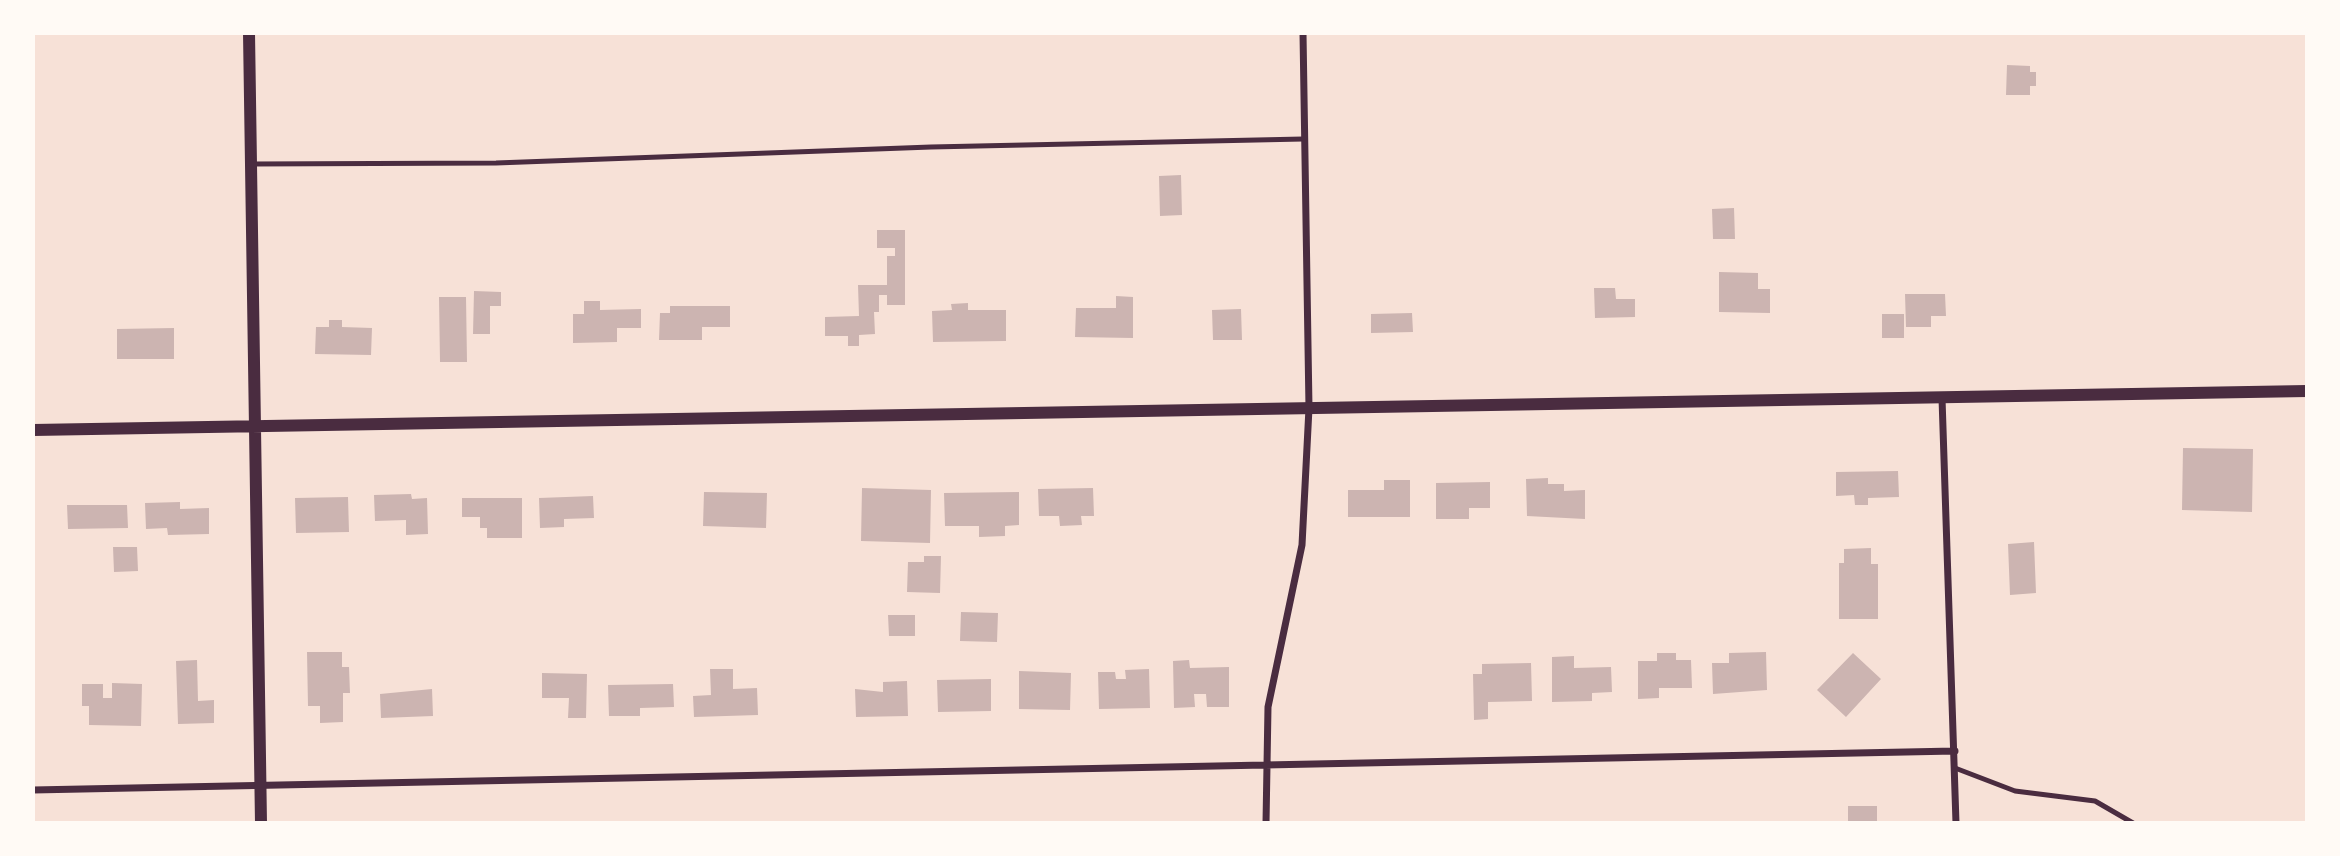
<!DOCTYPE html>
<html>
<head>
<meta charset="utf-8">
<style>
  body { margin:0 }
  #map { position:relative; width:2340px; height:856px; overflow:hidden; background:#f7e1d7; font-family:Cabin,sans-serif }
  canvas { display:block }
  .frame { position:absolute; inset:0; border:35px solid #fffaf5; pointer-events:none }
</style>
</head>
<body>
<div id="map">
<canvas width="2340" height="856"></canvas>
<div class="frame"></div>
</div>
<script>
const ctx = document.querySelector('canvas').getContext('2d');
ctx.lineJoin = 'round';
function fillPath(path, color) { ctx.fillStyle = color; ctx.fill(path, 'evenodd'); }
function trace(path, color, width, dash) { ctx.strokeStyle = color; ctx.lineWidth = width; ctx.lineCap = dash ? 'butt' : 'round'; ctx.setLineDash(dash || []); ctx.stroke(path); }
fillPath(new Path2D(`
  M2007 65 2030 66V72H2036V86H2030V95H2006Z
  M1181 175 1182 215 1160 216 1159 176Z
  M1734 208 1735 239H1713L1712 209Z
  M877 230H905V305H887V295H879V312H874L875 334 859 335V346H848V336H825V317L859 316 858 285H887V256H895V248H877Z
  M1719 272 1758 273V289H1770V313L1719 312Z
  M1594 288H1615L1616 299H1635V317L1595 318Z
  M474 291 501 292V306H490V334H473Z
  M1905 294H1945L1946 316H1931V327H1906Z
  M1116 296 1133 297V338L1075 337 1076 308H1116Z
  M439 297H466L467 362H440Z
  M584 301H600V310L641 309V328H617V342L573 343V314H584Z
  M968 303V310H1006V341L933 342 932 311 952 310 951 304Z
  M670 306H730V327H702V340H659L660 313H670Z
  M1241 309 1242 340H1213L1212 310Z
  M1412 313 1413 332 1371 333V314Z
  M1882 314H1904V338H1882Z
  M329 320H342V327L372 328 371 355 315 354 316 327H329Z
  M174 328V359H117V329Z
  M2183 448 2253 449 2252 512 2182 510Z
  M1898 471 1899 497 1868 498V505H1855L1854 495 1836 496V472Z
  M1548 478V484H1564V491L1585 490V519L1527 516 1526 479Z
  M1384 480H1410V517H1348V490H1384Z
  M1490 482V508H1469V519H1436V483Z
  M862 488 931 490 930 543 861 541Z
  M1093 488 1094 516H1081L1082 525 1060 526 1059 516H1039L1038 489Z
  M704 492 767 493 766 528 703 526Z
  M1019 492V525L1005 526V536L979 537V526H945L944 493Z
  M411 494 412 499 427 498 428 534 406 535V520L375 521 374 495Z
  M593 496 594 518 564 519V527L540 528 539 498Z
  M348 497 349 532 296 533 295 498Z
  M462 498H522V538H487V528H480V517H462Z
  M180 502V509L209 508V534L168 535 167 528 146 529 145 503Z
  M67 505H127L128 528 68 529Z
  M2034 542 2036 593 2010 595 2008 544Z
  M113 547H137L138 571 114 572Z
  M1871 548V564H1878V619H1839V563H1844V549Z
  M924 556H941L940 593 907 592 908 562H924Z
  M961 612 998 613 997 642 960 641Z
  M888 615H915V636H889Z
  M307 652H342V667H349L350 693H343V722L320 723V706H308Z
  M1766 652 1767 690 1713 694 1712 663H1729V653Z
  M1657 653H1676V660H1691L1692 688H1659V698L1638 699V661H1657Z
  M1853 653 1881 679 1846 717 1817 690Z
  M1574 656V668L1611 667 1612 692 1592 693V701L1552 702V657Z
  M197 660 198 701 214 700V723L178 724 176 661Z
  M1189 660 1190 668 1229 667V707H1207L1206 694H1194L1195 707 1174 708 1173 661Z
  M1531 663 1532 701 1488 702V719L1474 720 1473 674H1482V664Z
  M710 669H733V689L757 688 758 715 694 717 693 696 711 695Z
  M1149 669 1150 708 1099 709 1098 672H1115L1116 679H1126L1125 670Z
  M1019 671 1071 673 1070 710 1019 709Z
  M542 673 587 674 586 718H568L569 698H542Z
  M991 679V711L938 712 937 680Z
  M907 681 908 716 856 717 855 689 883 692V682Z
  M112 683 142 684 141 726 89 725V706H82V684H103V698H112Z
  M673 684 674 707 640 708V716H609L608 685Z
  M432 689 433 716 381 718 380 694Z
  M1848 806H1877V823H1848Z`), '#ccb4b1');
trace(new Path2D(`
  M253 164 496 163 931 147 1303 139
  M1955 768 2015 791 2095 801 2133 823`), '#4a2c40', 5);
trace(new Path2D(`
  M1942 398 1956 823
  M33 790 1955 751
  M1266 823 1268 707 1302 545 1309 408 1303 33`), '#4a2c40', 7);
trace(new Path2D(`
  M249 33 261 823
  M33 430 2307 391`), '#4a2c40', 12);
</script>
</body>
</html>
